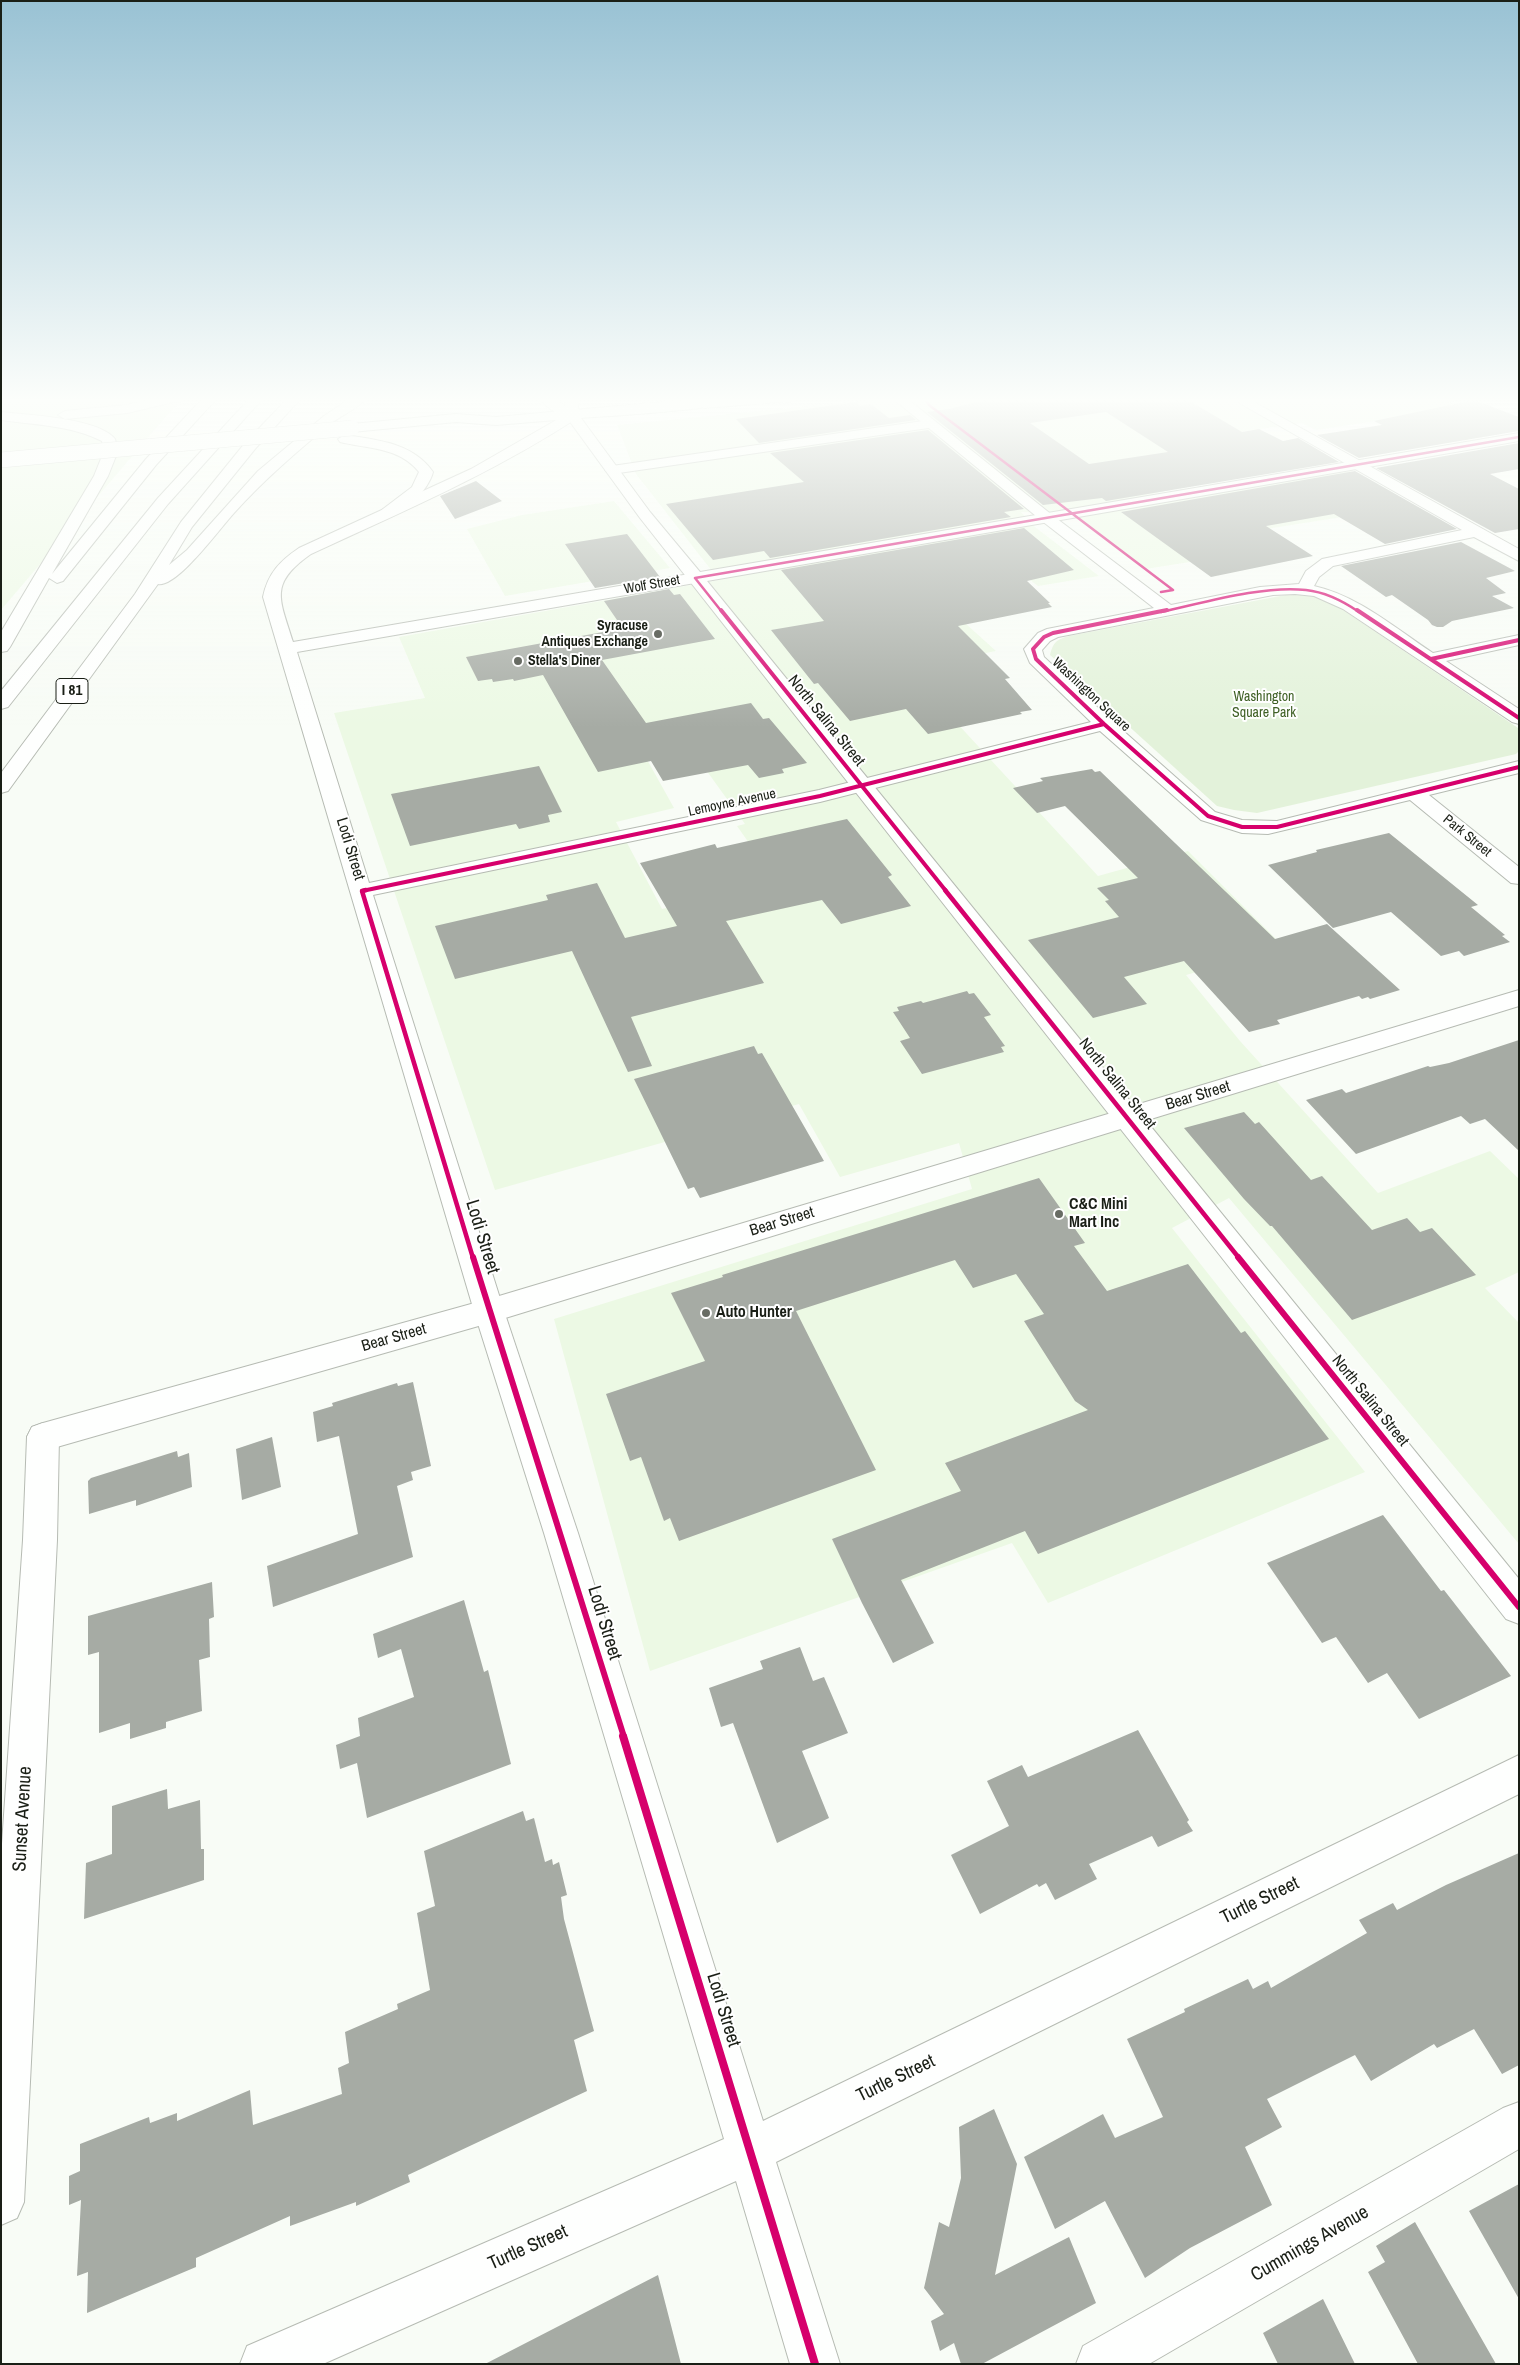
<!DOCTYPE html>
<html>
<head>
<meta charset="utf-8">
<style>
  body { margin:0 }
  #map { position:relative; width:1520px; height:2365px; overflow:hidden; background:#f8fcf6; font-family:"Archivo Narrow",sans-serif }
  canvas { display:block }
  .frame { position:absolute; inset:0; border:2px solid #1a1f16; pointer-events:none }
</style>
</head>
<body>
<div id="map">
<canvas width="1520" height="2365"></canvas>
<div class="frame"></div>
</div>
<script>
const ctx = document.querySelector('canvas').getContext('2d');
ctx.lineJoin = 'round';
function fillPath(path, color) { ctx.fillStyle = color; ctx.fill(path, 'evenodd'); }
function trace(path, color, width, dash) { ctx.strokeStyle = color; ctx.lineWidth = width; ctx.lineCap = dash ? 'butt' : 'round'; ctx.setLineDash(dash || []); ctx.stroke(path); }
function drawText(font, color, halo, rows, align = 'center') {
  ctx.font = font + ' "Archivo Narrow",sans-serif'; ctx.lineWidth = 4; ctx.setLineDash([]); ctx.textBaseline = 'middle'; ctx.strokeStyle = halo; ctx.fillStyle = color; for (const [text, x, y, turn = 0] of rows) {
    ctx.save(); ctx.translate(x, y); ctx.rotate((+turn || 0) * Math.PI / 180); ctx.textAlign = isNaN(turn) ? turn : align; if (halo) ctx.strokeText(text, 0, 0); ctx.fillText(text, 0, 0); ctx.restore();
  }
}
fillPath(new Path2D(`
  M1 397H186L169 413 1 610Z
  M904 397H1453L1459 400 1448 403 1462 408 1316 430 1302 423 1183 440 1235 475 1071 513 1021 512 1035 527 1099 576 1038 586 1013 567 923 585 996 651 907 669 1098 876 1188 851 1284 947 1186 975 1240 1041 1378 1193 1490 1151 1519 1179V1272L1485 1288 1519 1323V1544L1229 1198 1172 1228 1365 1472 1048 1603 1012 1543 650 1671 554 1319 972 1189 959 1143 840 1177 799 1104 495 1190 334 713 425 698 399 637 719 580 636 474 617 425ZM683 738 745 824 737 826 778 884 662 909 616 822 674 808 640 747Z
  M1350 471 1405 507 1172 544 1196 561 1146 569 1077 517Z
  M614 501 670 568 505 596 467 529 522 515Z`), '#ecf9e4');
fillPath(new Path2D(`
  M1296 593 1320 597 1336 605 1518 728 1519 751 1516 754 1257 813 1234 810 1217 806 1050 655C1053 640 1060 638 1074 635Z`), '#e3f2da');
fillPath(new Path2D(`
  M995 397H1183L1242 432 1259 429 1283 441 1298 438 1339 462 1106 501 1102 498 1043 505 927 412 949 409ZM1106 412 1168 452 1089 464 1030 423Z
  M1474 400 1519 417V431L1359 458 1317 435 1382 425 1374 421Z
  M856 402 860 406 871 404 889 418 910 415 916 420 759 443 736 419Z
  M928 430 1024 509 1004 512 1011 517 770 558 764 551 713 560 666 504 804 482 770 453Z
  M1519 443V469L1490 474 1519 489V529L1495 533 1376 468Z
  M1355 471 1457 529 1385 544 1334 514 1266 526 1313 556 1211 577 1121 512Z
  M476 481 502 501 455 519 440 496Z
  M1024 528 1074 570 1027 581 1050 603H1048L1052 607 958 626 1010 678 1005 679 1032 710 1020 712 1022 714 928 734 906 709 850 721 818 683 814 684 771 630 824 621 781 570Z
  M627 534 660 577 595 588 565 544Z
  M1461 542 1515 571 1486 578 1506 593 1492 596 1514 608 1452 621 1443 627H1437L1432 625 1428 620 1392 595 1386 597 1341 566Z
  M669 589 674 595 680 594 715 639 602 660 646 723 751 703 763 719 769 718 807 763 782 769 784 773 759 778 748 765 663 781 651 761 598 772 543 675 514 681 513 679 493 682 492 679 478 681 466 657 603 632 597 624 617 620 604 601Z
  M539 766 562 812 548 815 550 822 519 829 516 824 410 846 391 794Z
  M1092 769 1095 772 1100 771 1275 939 1327 924 1400 990 1370 999 1368 997 1362 999 1359 996 1277 1020 1280 1024 1249 1032 1184 961 1124 977 1147 1004 1093 1018 1028 940 1119 917 1105 901 1109 900 1097 888 1138 878 1065 806 1037 813 1013 788 1043 781 1040 778Z
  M847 819 892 875 888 877 911 906 841 924 822 900 726 921 764 983 631 1017 652 1066 628 1072 572 951 455 979 435 926 548 900 546 895 597 883 625 938 677 926 640 863 715 844 717 848Z
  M1389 833 1478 905 1471 907 1505 935 1502 936 1510 942 1464 956 1459 951 1441 956 1391 912 1333 928 1268 865 1317 852 1316 850Z
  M967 991 969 994 974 993 991 1015 984 1017 1005 1046 1001 1047 1004 1052 922 1074 900 1041 910 1038 893 1012 899 1011 897 1007 921 1001 923 1003Z
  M1519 1040V1151L1485 1119 1470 1124 1461 1116 1356 1154 1306 1100 1342 1089 1346 1093 1428 1066 1430 1067 1449 1063Z
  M754 1046 758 1054 762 1053 824 1161 700 1198 694 1187 688 1189 634 1079Z
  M1244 1112 1255 1124 1259 1122 1311 1180 1322 1176 1372 1230 1407 1218 1420 1232 1432 1228 1476 1275 1352 1320 1272 1226H1270L1244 1199 1184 1128Z
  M1039 1178 1085 1243 1074 1246 1107 1291 1188 1264 1241 1333 1245 1331 1329 1439 1038 1554 1025 1531 901 1580 934 1643 893 1663 862 1603 832 1539 961 1491 945 1463 1088 1410 1075 1401 1024 1321 1044 1314 1016 1274 973 1288 955 1260 796 1311 876 1470 679 1541 670 1518 664 1521 641 1457 630 1461 606 1394 705 1361 671 1293 723 1277 722 1275Z
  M413 1382 431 1466 411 1472 413 1480 397 1486 413 1557 273 1607 267 1566 358 1534 339 1436 317 1442 313 1412 333 1406 332 1403 397 1383 398 1386Z
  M272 1437 281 1487 242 1500 236 1449Z
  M177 1451 178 1457 189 1453 192 1487 136 1506V1500L89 1514 88 1481 91 1478Z
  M1383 1515 1441 1591 1444 1590 1511 1676 1419 1719 1387 1673 1368 1683 1336 1637 1322 1643 1267 1563Z
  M212 1582 214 1617 209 1619 210 1657 199 1660 202 1711 166 1722V1728L130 1739V1723L99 1733V1652L88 1655V1616Z
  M464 1600 484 1672 488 1670 511 1764 367 1818 357 1763 340 1769 336 1745 360 1736 358 1718 414 1697 401 1649 378 1658 373 1634Z
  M800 1647 813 1681 824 1677 848 1733 802 1751 829 1818 777 1843 733 1723 721 1727 709 1688 763 1669 760 1661Z
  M1138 1730 1189 1820 1187 1822 1193 1831 1158 1847 1152 1836 1089 1864 1097 1879 1055 1900 1046 1883 1039 1887 1037 1884 980 1914 951 1855 1009 1826 987 1781 1022 1765 1028 1777Z
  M167 1789 168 1809 200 1800 201 1849H204V1880L84 1919 86 1863 112 1854V1806Z
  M523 1811 526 1821 534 1818 545 1862 552 1859 553 1865 559 1862 567 1895 561 1897 564 1919 594 2031 574 2040 587 2091 408 2175 410 2182 356 2206V2202L290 2226V2216L196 2258V2267L87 2313 88 2272 77 2276 81 2200 69 2205V2176L80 2171V2144L149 2117 150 2123 177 2113V2121L250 2090 253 2125 342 2094 338 2068 349 2063 345 2032 398 2009 397 2004 430 1990 417 1913 435 1906 424 1851Z
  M1519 1853V2065L1502 2074 1474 2029 1437 2048 1434 2044 1371 2081 1355 2055 1267 2099 1282 2127 1245 2147 1272 2205 1190 2248 1145 2278 1105 2201 1055 2229 1024 2157 1103 2114 1115 2138 1163 2117 1127 2039 1185 2012 1184 2009 1248 1979 1253 1989 1268 1981 1271 1988 1367 1933 1359 1920 1393 1903 1397 1910 1446 1885Z
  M994 2109 1017 2164 995 2275 1069 2237 1096 2303 982 2364H961L954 2343 940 2351 931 2321 944 2314 924 2288 939 2222 949 2227 961 2178 959 2127Z
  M1519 2184V2299L1469 2211Z
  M1415 2222 1436 2259 1496 2364H1418L1368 2272 1385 2262 1376 2246Z
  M658 2275 681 2364H485Z
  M1323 2299 1355 2364H1278L1263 2333Z`), '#a6aba4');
const street = new Path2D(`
  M1229 397H1245L1519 549V561L1474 537 1333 566 1319 577 1314 586C1359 596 1396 629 1433 653L1519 635V645L1446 661 1519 709V724L1512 722 1343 609 1314 596 1295 594 1273 595 1058 637 1050 641 1042 650 1044 657 1111 720 1215 812 1242 820 1277 821 1519 761V773L1429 795 1519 867V884L1511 883 1410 800 1268 834 1242 833 1201 820 1100 731 820 802 373 895 504 1311 578 1533 763 2121 1519 1755V1794L776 2162 840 2364H790L736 2181 323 2364H240L247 2346 724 2139 544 1533 474 1311 263 597C268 573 280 561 299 548L471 469 572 411 579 415 577 418C493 473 402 512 311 554 268 584 280 599 293 642L695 573 701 575 703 578 701 581 695 583 297 652 369 883 819 790 1091 722 1030 663 1024 649 1038 633 1047 629 1154 608 1042 521 1039 518 1042 515H1052L1171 605 1260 587 1299 584 1306 571 1322 559 1462 530Z
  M930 420 937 424 935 427 612 474 605 470 612 466Z
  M1519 990V1006L1128 1126 1119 1124 1115 1117 1119 1110Z
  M1519 2102V2149L1149 2364H1076L1083 2346 1503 2108Z`);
const secondary = new Path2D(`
  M739 397H798L792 401 704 408 698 404 704 400Z
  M891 397H905L1052 515 1055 518 1052 521H1042Z
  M1128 1108 1137 1110 1141 1117 1137 1124 489 1323 43 1451 32 1447 27 1437 32 1427 43 1423 489 1299Z`);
const primary = new Path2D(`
  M719 397H747C736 409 606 416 581 418L650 512 700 572 1519 433V441L707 581 1519 1579V1624L1506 1619 640 518 568 419 496 425 456 422 352 432 345 428 352 424 456 414 496 417Z
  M345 435C378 440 413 443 433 472 429 489 402 520 383 515L380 512 383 509 412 487 419 472C399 447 369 449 340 442L338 439Z
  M43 1423 54 1427 59 1437 57 1540 24 2202 17 2218 1 2225V1858L23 1540 27 1437 32 1427Z`);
const highway = new Path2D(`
  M159 397H183L182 400 127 413 65 419 58 415 65 411 127 405Z
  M204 397H218L156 465 63 581 57 583 49 578 10 647 7 651 1 652V632L94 476 104 451 102 441C70 425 36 425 1 420V412C27 415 99 418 115 439L118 451 108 476 52 574 146 459Z
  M251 397H264L168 504 8 707 1 709V691L158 498Z
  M289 397H302L255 449 192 527 169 565 187 550 258 471 324 416 352 397H367C359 408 344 414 333 422 298 450 264 480 234 513 221 527 177 588 158 584L8 791 1 793V773L135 594 181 522 245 443Z
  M539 397H552L565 406V397H577L579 415 577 418C564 421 545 407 539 397Z`);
trace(street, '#b6bbb3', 2);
trace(secondary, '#b6bbb3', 2);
trace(primary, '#b6bbb3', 2);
trace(highway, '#b6bbb3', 2);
fillPath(street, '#fefffe');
fillPath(secondary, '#fefffe');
fillPath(primary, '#fefffe');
fillPath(highway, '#fefffe');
const primaryBridge = new Path2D(`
  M1 460 352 428`);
trace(primaryBridge, '#b6bbb3', 16, []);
trace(primaryBridge, '#fefffe', 15);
trace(new Path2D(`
  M924 397 929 405 1173 590 1161 592
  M722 612 695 578 1519 437
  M1161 612C1203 603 1263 585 1306 590 1325 592 1343 601 1359 612`), '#d6006c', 2.5);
trace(new Path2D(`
  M721 610 946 891
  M1167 610 1053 633 1044 637 1033 649 1036 659 1104 724 1208 816 1242 827H1277L1519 767
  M1357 610 1519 718
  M1431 659 1519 640
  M362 891 820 796 1104 724`), '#d6006c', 4);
trace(new Path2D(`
  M366 890 362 891 473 1258
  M945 890 1239 1258`), '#d6006c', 4.5);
trace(new Path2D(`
  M473 1257 624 1737
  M1238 1257 1519 1607`), '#d6006c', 6);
trace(new Path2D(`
  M623 1736 815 2364`), '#d6006c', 8);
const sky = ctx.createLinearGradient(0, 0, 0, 728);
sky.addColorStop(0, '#99c2d4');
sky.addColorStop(0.55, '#fcfefb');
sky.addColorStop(1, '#fcfefb00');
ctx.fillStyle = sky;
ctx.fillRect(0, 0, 1520, 728);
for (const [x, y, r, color] of [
  [658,634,5,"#686c64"],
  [518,661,5,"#686c64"],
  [1059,1214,5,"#686c64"],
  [706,1313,5,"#686c64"]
]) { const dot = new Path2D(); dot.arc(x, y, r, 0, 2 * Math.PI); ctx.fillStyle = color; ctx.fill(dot); trace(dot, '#fff', 2); }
drawText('14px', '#1a1f16', '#fff', [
  ["Wolf Street",652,585,-10],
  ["Washington Square",1091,695,43],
  ["Lemoyne Avenue",732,803,-12],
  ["Park Street",1467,836,39]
]);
drawText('bold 14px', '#1a1f16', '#fff', [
  ["Syracuse",648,626],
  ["Antiques Exchange",648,642],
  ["Stella's Diner",528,661,"left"]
], 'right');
drawText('14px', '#3f6025', '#fff', [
  ["Washington",1264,697],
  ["Square Park",1264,713]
]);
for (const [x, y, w] of [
  [72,691,32]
]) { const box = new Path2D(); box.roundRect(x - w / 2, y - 12.5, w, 25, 4); ctx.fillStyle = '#fff'; ctx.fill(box); trace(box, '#1a1f16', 1); }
drawText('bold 15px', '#1a1f16', null, [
  ["I 81",72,691]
]);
drawText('16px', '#1a1f16', '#fff', [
  ["North Salina Street",826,721,51],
  ["Lodi Street",350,849,73],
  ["North Salina Street",1117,1084,51],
  ["Bear Street",1198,1096,-17],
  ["Bear Street",782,1222,-17],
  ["Bear Street",394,1338,-16],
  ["North Salina Street",1370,1401,51]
]);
drawText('bold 16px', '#1a1f16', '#fff', [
  ["C&C Mini",1069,1205],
  ["Mart Inc",1069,1223],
  ["Auto Hunter",716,1313]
], 'left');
drawText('19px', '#1a1f16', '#fff', [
  ["Lodi Street",482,1237,73],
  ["Lodi Street",604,1623,73],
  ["Sunset Avenue",23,1819,-87],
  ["Turtle Street",1260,1901,-26],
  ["Lodi Street",723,2010,73],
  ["Turtle Street",896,2079,-26],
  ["Cummings Avenue",1310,2244,-30],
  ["Turtle Street",528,2248,-24]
]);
</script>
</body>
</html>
